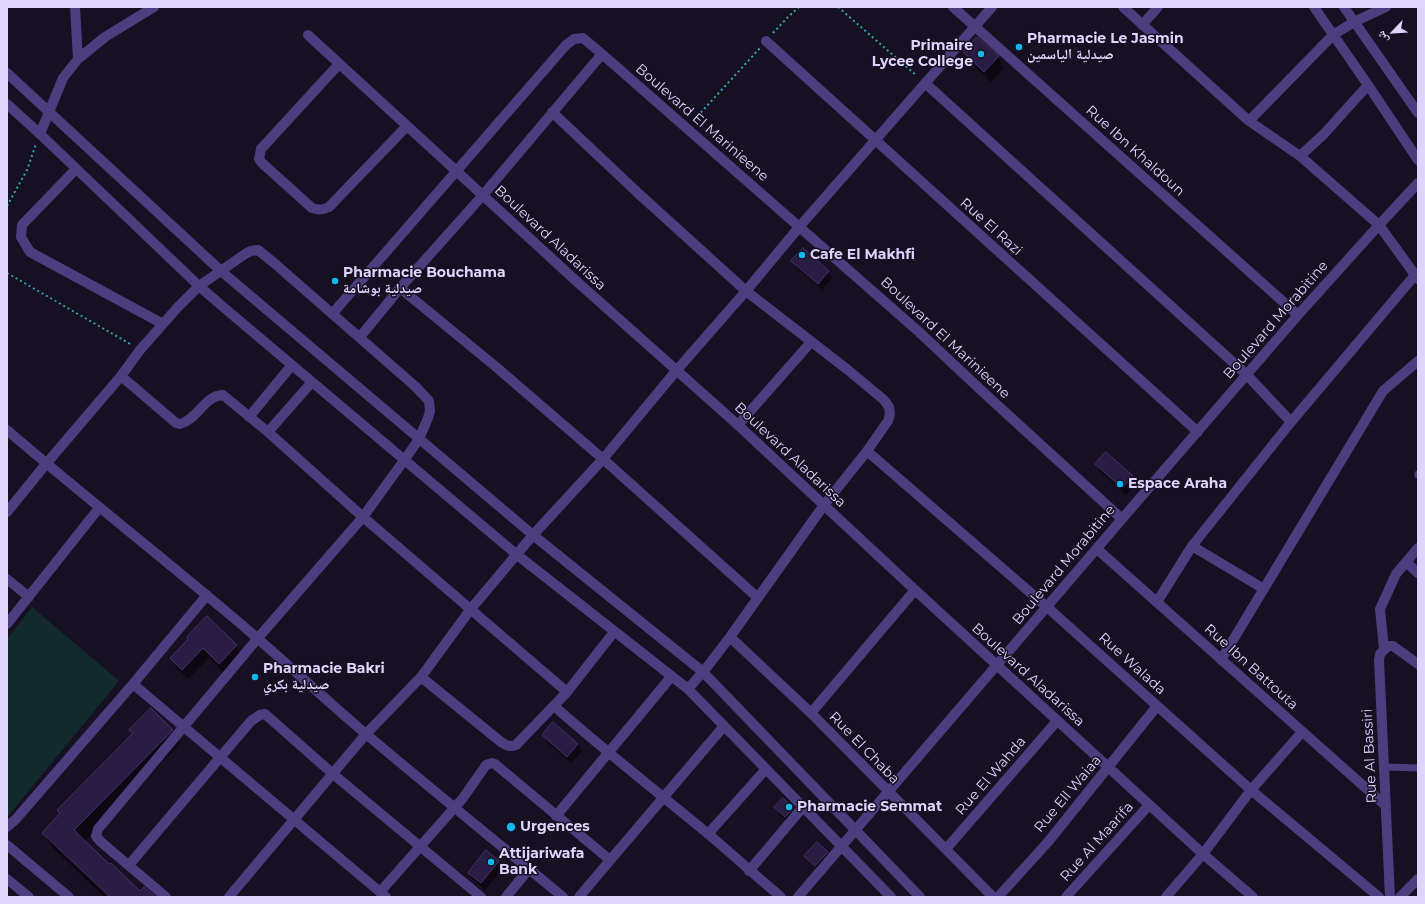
<!DOCTYPE html>
<html>
<head>
<meta charset="utf-8">
<style>
  body { margin:0 }
  #map { position:relative; width:1425px; height:904px; overflow:hidden; background:#161023; font-family:Montserrat,"Noto Naskh Arabic",sans-serif }
  canvas { display:block }
  .frame { position:absolute; inset:0; border:8px solid #dfd4fc; pointer-events:none }
  .north { position:absolute; left:1373px; top:12px; width:40px; height:40px; -webkit-text-stroke:3px #161023; paint-order:stroke; rotate:245deg; font-size:11px; font-weight:700; line-height:16px; text-align:center; color:#dfd4fc }
  .north::after { content:''; display:block; margin:auto; width:14px; height:18px; background:#dfd4fc; clip-path:polygon(50% 0,100% 100%,50% 72%,0 100%) }
</style>
</head>
<body>
<div id="map">
<canvas width="1425" height="904"></canvas>
<div class="frame"></div>
<div class="north">ش</div>
</div>
<script>
const ctx = document.querySelector('canvas').getContext('2d');
ctx.lineJoin = 'round';
function fillPath(path, color) { ctx.fillStyle = color; ctx.fill(path, 'evenodd'); }
function trace(path, color, width, dash) { ctx.strokeStyle = color; ctx.lineWidth = width; ctx.lineCap = dash ? 'butt' : 'round'; ctx.setLineDash(dash || []); ctx.stroke(path); }
function drawText(font, color, halo, rows, align = 'center') {
  ctx.font = font + ' Montserrat,"Noto Naskh Arabic",sans-serif'; ctx.lineWidth = 3; ctx.setLineDash([]); ctx.textBaseline = 'middle'; ctx.strokeStyle = halo; ctx.fillStyle = color; for (const [text, x, y, turn = 0] of rows) {
    ctx.save(); ctx.translate(x, y); ctx.rotate((+turn || 0) * Math.PI / 180); ctx.textAlign = isNaN(turn) ? turn : align; if (halo) ctx.strokeText(text, 0, 0); ctx.fillText(text, 0, 0); ctx.restore();
  }
}
fillPath(new Path2D(`
  M32 607 119 681 8 816 7 639Z`), '#132a2c');
fillPath(new Path2D(`
  M964 53 998 57 1004 68 991 82 970 63Z
  M793 261 828 271 832 278 822 290 797 268Z
  M1096 464 1132 477 1136 484 1126 495 1100 471Z
  M207 617 236 646 242 656 225 674 209 658 188 679 178 669 171 658Z
  M130 730H172L180 744 84 842 140 892 153 897H104L52 847 43 833 61 815 58 810 133 735Z
  M543 735 578 744 582 751 571 763 547 742Z
  M776 808H793L797 815 789 824 779 814Z
  M827 852 829 855 817 868 807 859Z
  M498 861 502 868 485 890 473 880 469 873Z`), '#0007');
const building = new Path2D(`
  M977 37 999 56 984 72 963 52Z
  M803 248 829 271 818 284 791 261Z
  M1106 452 1133 476 1122 488 1095 464Z
  M207 616 237 645 219 664 203 648 182 670 170 658 188 639 187 637Z
  M151 708 173 730 74 830 109 864 111 863 140 891 144 887 156 897H110L42 833 60 813 57 810 133 733 129 730Z
  M553 722 578 744 567 757 542 735Z
  M783 798 794 808 785 817 774 807Z
  M817 842 828 852 815 866 804 856Z
  M486 850 499 861 481 883 468 873Z`);
fillPath(building, '#2a1d43');
trace(building, '#45316d', 1);
trace(new Path2D(`
  M838 7 917 76
  M773 33 788 17 799 7
  M694 120 760 48
  M7 206 27 170 36 144
  M7 273 130 344`), '#37a4ae', 2, [2, 3]);
trace(new Path2D(`
  M1418 474V475
  M1385 767 1418 768`), '#4a3e7f', 7);
trace(new Path2D(`
  M75 7 78 59
  M953 7 1298 315
  M1123 7 1249 121 1300 156 1379 225 1418 279
  M1314 7 1368 85 1418 160
  M1344 7 1418 113
  M1142 25 1158 7
  M308 35 574 279 738 425 915 590 1203 854 1253 897
  M766 41 1198 432
  M602 54 918 331 983 392 1122 519
  M339 64 261 149 259 159 262 163 312 208C319 210 322 210 329 207L407 126
  M7 73 221 271 533 535 703 672 920 897
  M925 83 1247 375 1291 422
  M7 104 40 134 199 286 222 306 516 554 688 689 891 897
  M552 112 639 194 746 291 848 370 884 400 889 407 890 414 888 421 867 451 824 505 730 637 707 667 688 689
  M1249 121 1333 35 1354 22 1386 7
  M40 134 63 78 78 59 105 37 154 7
  M1300 156 1324 134 1368 85
  M76 169 22 225 21 237 30 252 163 324
  M400 288 495 366 603 459 757 597
  M333 313 566 45 574 39 583 38 602 54 483 195 400 288 360 337
  M121 376 176 423 180 424C197 420 205 395 223 395L268 432 363 517 567 692
  M249 417 292 365
  M738 425 811 342
  M7 430C80 493 156 552 229 614 276 653 320 695 366 734 431 789 498 843 563 897
  M268 432 312 382
  M867 451 1047 607 1251 790 1379 897
  M7 512 46 464 121 376 140 350 177 308 199 286 245 254 251 251 258 250 273 262 416 387 429 401 430 411 428 418 419 439 405 459 363 517 258 638 98 829 96 836 101 842 166 897
  M1192 546 1264 589
  M1097 549 1386 806
  M1406 562 1418 573
  M7 579 29 597
  M1157 602 1192 546 1291 422 1415 275
  M7 624 99 508
  M730 637 811 713 993 897
  M1384 649 1380 609 1396 574 1418 548
  M1221 660 1383 391 1418 361
  M421 677 501 742C507 746 510 747 516 745L567 692 614 632
  M133 684 386 897
  M554 706C604 750 656 791 707 833 732 854 756 876 781 897
  M811 713 915 590
  M556 816 671 677
  M7 827 16 819 133 684 207 595
  M708 834 766 769
  M7 845 69 897
  M946 849 1057 721
  M129 865 251 721 260 715 265 714 333 774 481 897
  M749 871 803 807
  M7 879 29 897
  M380 892 463 798 486 765 492 763 495 764 610 860
  M229 897 366 734 421 677 470 610 533 535 603 459 676 371 746 291 800 226 992 7
  M506 897 529 869
  M579 897 724 726
  M798 897 1122 519 1298 315 1379 225 1418 183
  M998 897 1048 842 1157 706
  M1066 897 1149 805
  M1166 897 1203 854 1251 790 1302 732
  M1390 897 1379 660 1380 654 1388 646H1393L1418 664
  M1400 897 1418 879`), '#4a3e7f', 10);
for (const [x, y, r, color] of [
  [1019,47,4,"#10b7ed"],
  [981,54,4,"#10b7ed"],
  [802,255,4,"#10b7ed"],
  [335,281,4,"#10b7ed"],
  [1120,484,4,"#10b7ed"],
  [255,677,4,"#10b7ed"],
  [789,807,4,"#10b7ed"],
  [511,827,5,"#10b7ed"],
  [491,862,4,"#10b7ed"]
]) { const dot = new Path2D(); dot.arc(x, y, r, 0, 2 * Math.PI); ctx.fillStyle = color; ctx.fill(dot); trace(dot, '#161023', 1.5); }
drawText('bold 14px', '#dfd4fc', '#161023', [
  ["Pharmacie Le Jasmin",1027,39],
  ["صيدلية الياسمين",1027,55],
  ["Primaire",973,46,"right"],
  ["Lycee College",973,62,"right"],
  ["Cafe El Makhfi",810,255],
  ["Pharmacie Bouchama",343,273],
  ["صيدلية بوشامة",343,289],
  ["Espace Araha",1128,484],
  ["Pharmacie Bakri",263,669],
  ["صيدلية بكري",263,685],
  ["Pharmacie Semmat",797,807],
  ["Urgences",520,827],
  ["Attijariwafa",499,854],
  ["Bank",499,870]
], 'left');
drawText('14px', '#dfd4fc', '#161023', [
  ["Boulevard El Marinieene",702,123,41],
  ["Rue Ibn Khaldoun",1135,151,42],
  ["Rue El Razi",991,227,42],
  ["Boulevard Aladarissa",550,238,43],
  ["Boulevard Morabitine",1276,320,-49],
  ["Boulevard El Marinieene",945,338,43],
  ["Boulevard Aladarissa",790,455,43],
  ["Boulevard Morabitine",1064,565,-50],
  ["Rue Walada",1132,664,42],
  ["Rue Ibn Battouta",1251,667,42],
  ["Boulevard Aladarissa",1028,675,42],
  ["Rue El Chaba",864,748,46],
  ["Rue Al Bassiri",1370,756,-93],
  ["Rue El Wahda",991,776,-49],
  ["Rue Ell Waiaa",1068,794,-50],
  ["Rue Al Maarifa",1097,842,-48]
]);
</script>
</body>
</html>
